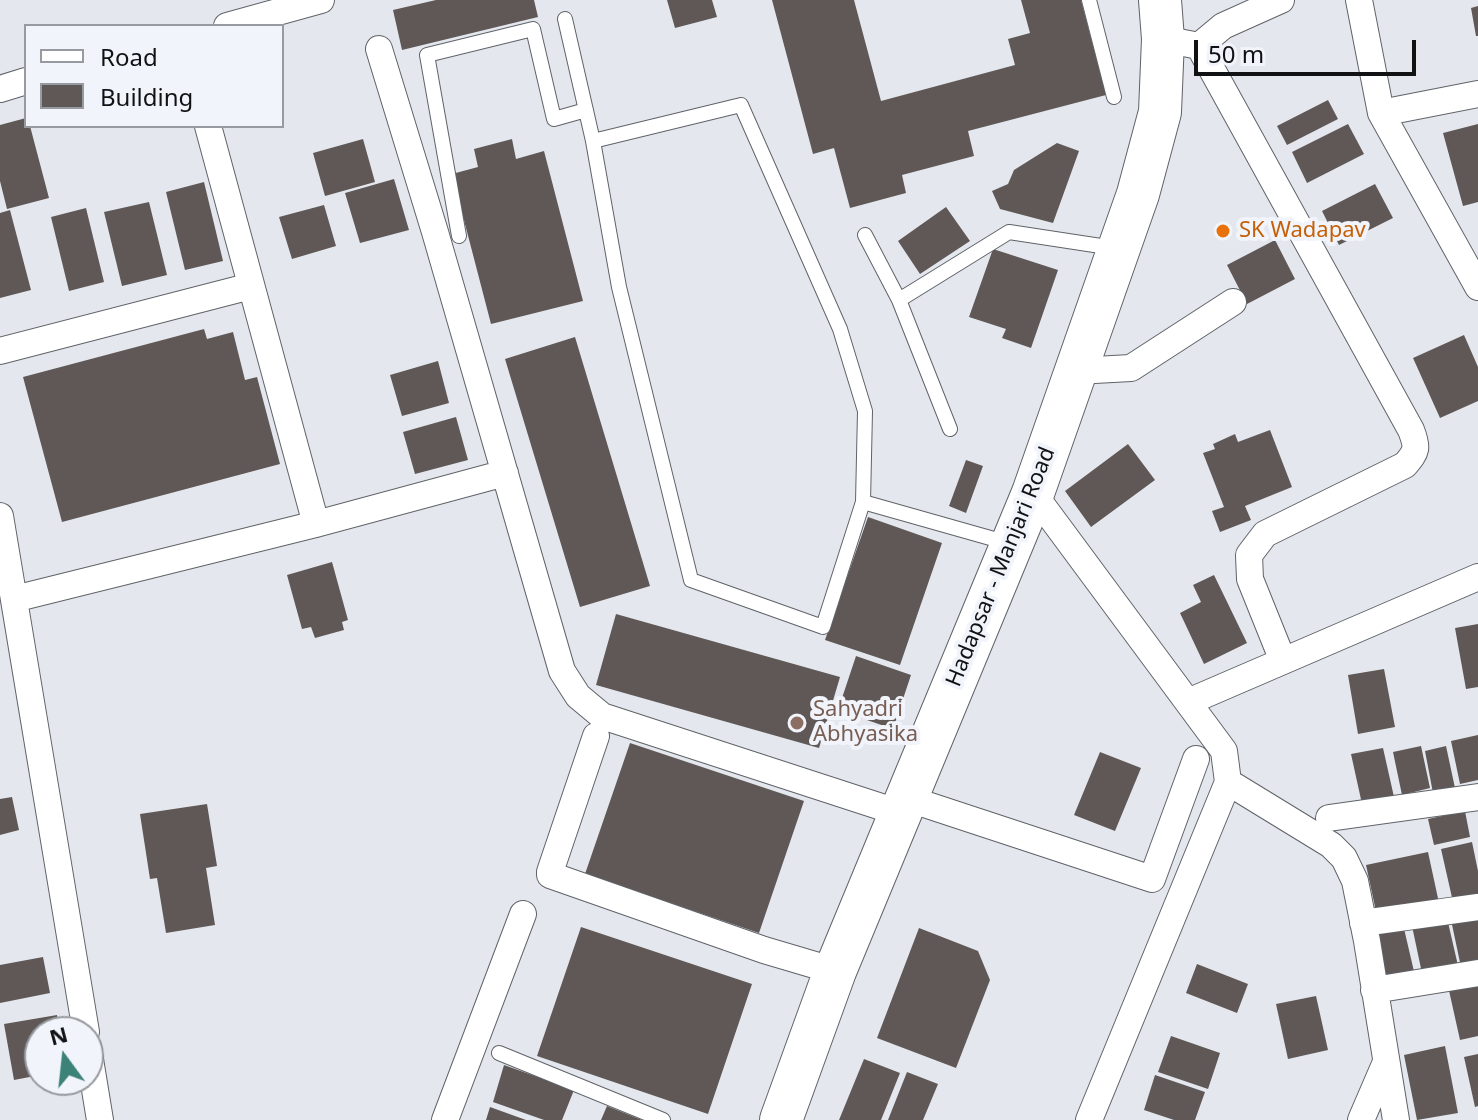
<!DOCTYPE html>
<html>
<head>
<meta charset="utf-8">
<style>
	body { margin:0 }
	#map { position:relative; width:1478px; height:1120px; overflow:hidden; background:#e4e8ee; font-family:"Noto Sans",sans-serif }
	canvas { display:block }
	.legend { position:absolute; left:24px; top:24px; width:260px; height:104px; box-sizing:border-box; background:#f1f5fb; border:2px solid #979a9f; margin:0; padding:10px 14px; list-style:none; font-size:24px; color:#101214 }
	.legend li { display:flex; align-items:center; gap:16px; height:40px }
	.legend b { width:40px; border:2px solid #979a9f }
	.north { position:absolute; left:24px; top:1016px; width:80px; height:80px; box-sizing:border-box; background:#f1f5fb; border:2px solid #979a9f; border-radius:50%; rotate:345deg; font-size:22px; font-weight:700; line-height:32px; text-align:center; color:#101214 }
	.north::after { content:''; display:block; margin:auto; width:28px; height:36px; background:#3d8278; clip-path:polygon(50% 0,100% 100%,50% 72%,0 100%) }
	.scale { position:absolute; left:1194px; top:40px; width:222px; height:36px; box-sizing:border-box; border:4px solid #101214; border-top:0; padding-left:10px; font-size:24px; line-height:28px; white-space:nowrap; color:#101214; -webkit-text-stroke:6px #f1f5fb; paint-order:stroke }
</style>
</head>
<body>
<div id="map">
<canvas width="1478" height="1120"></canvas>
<ul class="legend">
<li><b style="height:10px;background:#fff"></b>Road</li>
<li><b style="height:22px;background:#5f5856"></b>Building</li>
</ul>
<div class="north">N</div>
<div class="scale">50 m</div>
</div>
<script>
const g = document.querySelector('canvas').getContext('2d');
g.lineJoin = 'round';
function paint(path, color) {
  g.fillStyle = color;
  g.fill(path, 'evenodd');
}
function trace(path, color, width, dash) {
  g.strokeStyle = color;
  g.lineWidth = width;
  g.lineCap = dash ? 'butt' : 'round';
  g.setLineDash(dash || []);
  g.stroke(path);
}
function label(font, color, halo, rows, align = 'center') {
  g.font = font + ' "Noto Sans",sans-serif';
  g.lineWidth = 8;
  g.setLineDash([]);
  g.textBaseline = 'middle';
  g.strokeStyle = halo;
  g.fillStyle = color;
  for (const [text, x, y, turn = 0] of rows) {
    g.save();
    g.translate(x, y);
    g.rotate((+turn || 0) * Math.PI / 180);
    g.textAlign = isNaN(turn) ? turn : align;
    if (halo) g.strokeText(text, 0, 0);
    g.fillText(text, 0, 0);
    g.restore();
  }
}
paint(new Path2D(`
	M436 0H534L538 17 402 50 393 10Z
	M667 0H712L717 17 675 28Z
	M772 0H854L881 101 1015 65 1008 39 1030 33 1021 0H1081L1106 95 968 131 974 156 902 175 906 193 850 208 834 148 813 154Z
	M1478 6V36H1476L1471 8Z
	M1328 100 1338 119 1287 145 1277 126Z
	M26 118V126H30L49 198 7 209 0 181V125Z
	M1348 124 1364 154 1307 183 1292 152Z
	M1478 124V202L1463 206 1443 133Z
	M363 139 375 182 325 196 313 153Z
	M512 139 516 159 544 151 583 301 491 324 452 174 478 167 474 149Z
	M1057 143 1079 151 1053 223 1000 209 992 191 1008 184 1014 170Z
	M394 179 409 230 360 243 345 193Z
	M204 182 223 261 185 270 166 192Z
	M1375 184 1393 218 1339 245 1322 211Z
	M149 202 167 275 122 286 104 212Z
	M324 205 336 246 292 259 279 217Z
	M946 207 970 241 920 274 898 241Z
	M86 208 104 282 69 291 51 217Z
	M10 210 31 290 0 298V213Z
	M1275 240 1295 279 1247 304 1227 265Z
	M993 249 1058 270 1031 348 1002 338 1006 329 969 317Z
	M204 329 207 339 233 332 245 380 257 377 280 464 62 522 23 377Z
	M1464 335 1478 367V401L1440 418 1413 358Z
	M575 337 650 586 580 607 505 359Z
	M438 361 449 403 402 416 390 375Z
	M456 417 468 460 415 474 403 432Z
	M1270 430 1292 487 1245 506 1251 520 1220 532 1212 511 1224 507 1203 453 1215 449 1213 444 1235 434 1238 442Z
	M1128 444 1155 480 1091 527 1065 491Z
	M966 460 983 466 966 513 949 506Z
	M868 517 942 543 900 665 825 640Z
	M332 562 348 620 342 622 344 630 315 638 311 627 302 629 287 575Z
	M1214 575 1247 643 1204 664 1180 613 1201 602 1193 585Z
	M616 614 840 677 819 748 596 685Z
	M1478 624V687L1466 689 1455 628Z
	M856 656 911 675 893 729 838 710Z
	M1384 669 1395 727 1358 734 1348 675Z
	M1478 735V780L1460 784 1451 741Z
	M630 743 804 801 759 933 585 874Z
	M1421 746 1430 788 1402 795 1393 752Z
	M1446 746 1455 788 1433 793 1425 751Z
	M1383 748 1394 797 1362 804 1351 754Z
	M1100 752 1141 768 1115 831 1074 815Z
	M12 797 19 830 0 835V799Z
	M207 804 217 866 206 868 215 925 166 933 157 878 150 879 140 814Z
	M1465 811 1470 837 1434 845 1428 819Z
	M1472 842 1478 871V897L1453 902 1441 849Z
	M1428 852 1439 903 1377 916 1366 865Z
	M1478 909V969L1462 972 1450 915Z
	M1447 918 1459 970 1423 978 1412 926Z
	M1402 920 1416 980 1386 986 1373 926Z
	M581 927 752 984 708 1114 537 1056Z
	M919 928 978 951 990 980 956 1068 877 1038Z
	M43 957 50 993 0 1003V965Z
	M1197 964 1248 984 1237 1013 1186 993Z
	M1478 979V1036L1460 1040 1448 986Z
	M1316 996 1328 1050 1288 1059 1276 1004Z
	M57 1015 60 1032H40V1075L14 1080 4 1024Z
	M1171 1036 1220 1053 1208 1089 1158 1072Z
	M1445 1046 1458 1113 1417 1120 1404 1055Z
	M1478 1054V1106L1475 1107 1464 1057Z
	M864 1059 900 1073 881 1120H839Z
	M504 1065 574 1090 562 1120H544L493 1102Z
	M907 1072 938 1084 923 1120H888Z
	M1155 1075 1205 1092 1195 1120H1174L1144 1110Z
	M607 1106 642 1120H601Z
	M490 1107 526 1120H486Z`), '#5f5856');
const service = new Path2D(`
	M1089 0 1114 97
	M565 19 593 141
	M741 105 840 329 865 411 863 502 823 627 691 580 619 287 593 141Z
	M865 235 899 300 950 429
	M459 236 427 55 533 29 554 119 586 110
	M899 300 1009 232 1114 248
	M863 502 1008 543
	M499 1053 663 1120`);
const minor = new Path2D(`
	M1359 0 1381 113 1478 287
	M227 26 321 0
	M1163 39 1199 46 1411 430C1418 448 1417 451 1405 465L1265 534 1249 555 1250 579 1283 661
	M1199 46 1223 26 1281 0
	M379 49 435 232 562 671 578 696 602 716 900 813
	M0 89 26 81
	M1381 113 1478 94
	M208 126 316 524
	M0 351 251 286
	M1076 371 1131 368 1233 302
	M1033 493 1224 751 1228 782 1089 1120
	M0 516 86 1032
	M14 599 316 524 505 473
	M1188 702 1478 577
	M596 736 550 872V875L764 950 835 971
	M1228 782 1331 845 1344 858 1355 881 1367 941 1396 1120
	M906 798 1152 879 1196 759
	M1329 818 1478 797
	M1363 923 1478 907
	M1374 990 1478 973
	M88 1047 100 1120
	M445 1120 523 914
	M1361 1120 1386 1062`);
const primary = new Path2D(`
	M781 1120 835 971 1033 493 1138 194 1160 112 1163 39 1160 0`);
trace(service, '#5f6368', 16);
trace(minor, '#5f6368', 28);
trace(primary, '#5f6368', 44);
trace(service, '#fff', 14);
trace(minor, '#fff', 26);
trace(primary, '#fff', 42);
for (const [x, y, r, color] of [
	[1223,231,8,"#e8710a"],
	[797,723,8,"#8d6e63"]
]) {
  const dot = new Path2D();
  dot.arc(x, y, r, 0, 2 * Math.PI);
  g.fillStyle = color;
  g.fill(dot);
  trace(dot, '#f1f5fb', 3);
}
label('22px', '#c56008', '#f1f5fb', [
	["SK Wadapav",1239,231]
], 'left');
label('22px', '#101214', '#f1f5fb', [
	["Hadapsar - Manjari Road",1001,567,-68]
]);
label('22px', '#785e54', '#f1f5fb', [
	["Sahyadri",813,710],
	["Abhyasika",813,735]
], 'left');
</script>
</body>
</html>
